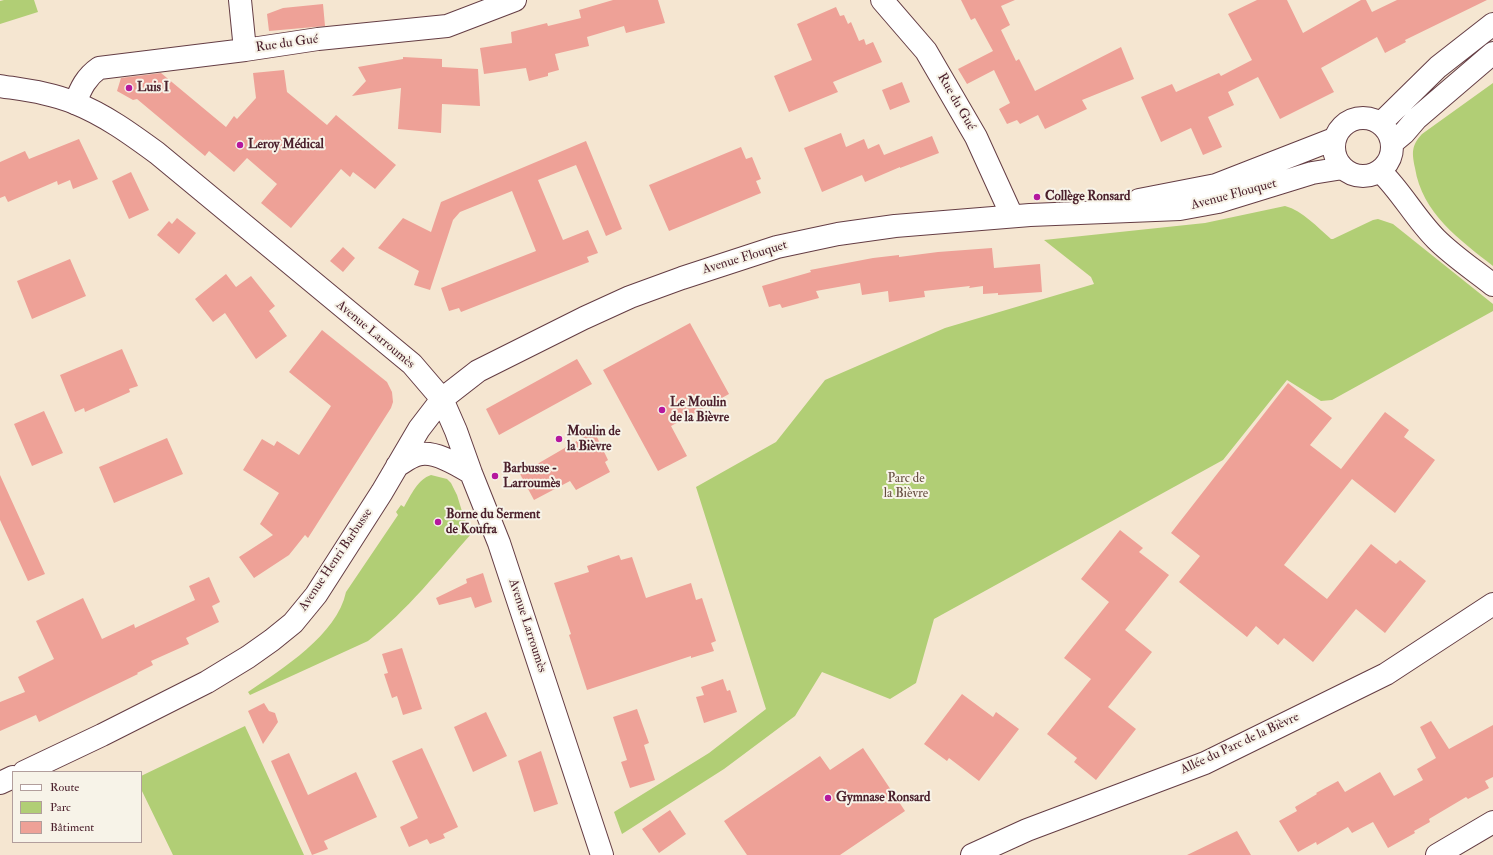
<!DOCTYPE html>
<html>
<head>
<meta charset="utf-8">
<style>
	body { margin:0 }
	#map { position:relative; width:1493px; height:855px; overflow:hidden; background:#f5e6d1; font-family:"IM FELL Double Pica",serif }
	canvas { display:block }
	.legend { position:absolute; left:12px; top:771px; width:130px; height:72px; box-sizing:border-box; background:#f7f3e8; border:1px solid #b29e9c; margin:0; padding:5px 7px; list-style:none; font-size:12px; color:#4a1f2b }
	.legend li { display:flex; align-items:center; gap:8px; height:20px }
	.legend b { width:20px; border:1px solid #b29e9c }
</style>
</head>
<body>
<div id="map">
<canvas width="1493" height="855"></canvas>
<ul class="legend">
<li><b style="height:5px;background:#fff"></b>Route</li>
<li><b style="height:11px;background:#b1ce75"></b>Parc</li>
<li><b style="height:11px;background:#eea197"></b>Bâtiment</li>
</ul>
</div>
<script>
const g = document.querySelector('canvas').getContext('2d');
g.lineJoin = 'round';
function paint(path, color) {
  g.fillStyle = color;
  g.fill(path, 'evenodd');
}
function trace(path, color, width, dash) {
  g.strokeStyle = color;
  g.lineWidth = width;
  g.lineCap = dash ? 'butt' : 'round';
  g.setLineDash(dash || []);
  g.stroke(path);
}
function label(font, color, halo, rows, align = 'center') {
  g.font = font + ' "IM FELL Double Pica",serif';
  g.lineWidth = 4;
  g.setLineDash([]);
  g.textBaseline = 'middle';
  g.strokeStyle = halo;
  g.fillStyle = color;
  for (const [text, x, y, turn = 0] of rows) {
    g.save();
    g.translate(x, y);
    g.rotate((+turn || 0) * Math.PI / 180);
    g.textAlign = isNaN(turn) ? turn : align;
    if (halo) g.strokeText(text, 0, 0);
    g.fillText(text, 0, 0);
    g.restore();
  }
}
paint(new Path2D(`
	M4 0H34L38 12 0 24V1Z
	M1493 83V266C1460 240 1422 213 1415 168 1412 153 1411 146 1422 134Z
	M1285 206C1303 211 1317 227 1331 239H1333L1373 220 1378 219 1393 224 1493 304V311L1332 400 1321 401 1287 380 1223 460 934 619 916 683 890 699 822 672 795 716 724 769 622 834 614 812 709 753 766 709 696 487 776 442 825 380 945 328 1094 284 1091 277 1044 240 1205 223Z
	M431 475 447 479 451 483 457 495 464 518 472 533C439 570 407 611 368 641L250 695 248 692C282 669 337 635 346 592L398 515 396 512 401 505 404 507C411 495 418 479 431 475Z
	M245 726 304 855H173L141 789V776Z`), '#b1ce75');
paint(new Path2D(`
	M613 0H658L665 23 626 33 624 26 587 37 589 46 555 54 559 70 548 73V76L529 81 526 68 484 74 480 48 512 43 511 32 547 23 548 26 581 18 579 10Z
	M961 0H1015L1001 6 1010 25 1001 30 1016 61 1019 59 1035 91 1121 47 1134 79 1082 100 1087 109 1045 129 1038 115 1020 124 1017 120 1007 124 999 109 1010 103 994 70 967 84 958 69 993 51 975 18 971 20Z
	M1257 0H1287L1303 33 1361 0H1366L1372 12 1397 0H1487L1405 40 1406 42 1385 53 1377 37 1321 68 1334 92 1280 119 1258 77 1228 92 1234 105 1208 117 1222 147 1203 155 1191 128 1161 142 1141 97 1172 84 1176 92 1219 73 1221 76 1252 60 1228 14Z
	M323 4 325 26 269 31 267 14 283 8Z
	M836 7 840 16 844 15 848 24 851 22 859 41 864 39 866 45 873 42 882 62 833 82 838 92 789 112 774 76 812 60 797 24Z
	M403 57 442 59V67L478 69 480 106 442 104 441 133 398 129 401 88 352 96 366 81 358 67 403 59Z
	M284 70 287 92 327 125 336 115 396 165 375 189 353 172 350 177 341 169 291 228 261 203 277 184 247 158 234 172 209 151 205 156 137 99 133 100 117 91 121 78 161 73 226 127 234 116 237 119 256 98 253 73Z
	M902 82 910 102 890 110 882 90Z
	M841 133 846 147 864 139 868 149 879 144 884 155 932 136 939 153 900 168V167L865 182 862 175 822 192 804 148Z
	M79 139 98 179 73 189 70 180 58 185 57 181 8 202 5 196 0 198V162L25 151 29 159Z
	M586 141 622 229 606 236 576 165 538 180 563 240 588 230 598 253 587 257 589 262 461 312 459 308 449 311 441 288 536 251 512 191 460 212 453 220 430 290 414 285 419 271 378 248 403 218 431 232 441 202Z
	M741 147 746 159 752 157 761 179 756 181 761 193 669 231 649 185Z
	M131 172 149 210 129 219 112 181Z
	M177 218 196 233 179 254 157 235 169 221 172 224Z
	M343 247 355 258 343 272 330 261Z
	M992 248 994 268 1040 264 1042 292 998 295V293L983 294V286L969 288 970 286 924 291 925 297 889 302 888 291 862 295 860 283 816 291 819 298 782 308 780 304 769 307 762 286 811 272 810 270 873 258 899 255V257L938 252Z
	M70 259 86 296 32 319 17 281Z
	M226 274 236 287 251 276 275 306 269 311 287 336 256 359 225 313 213 322 195 299Z
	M690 323 729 394 671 426 687 456 658 471 603 370Z
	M322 330 387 382 392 392 393 402 391 408 308 538 305 535 289 555 254 578 239 557 273 535 260 524 279 493 243 470 262 439 274 446 277 441 299 455 331 406 289 372Z
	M122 349 138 386 129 389 130 392 85 412 84 408 75 412 60 375Z
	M577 359 592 384 499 435 486 409Z
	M1288 383 1332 418 1310 445 1341 469 1385 412 1409 430 1404 437 1435 460 1395 513 1352 479 1284 565 1327 599 1371 544 1396 564 1400 560 1426 581 1385 633 1356 609 1313 662 1284 638 1278 645 1256 626 1247 637 1179 582 1200 556 1171 533Z
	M44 411 63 453 32 466 14 424Z
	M594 431 608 460 605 462 610 472 576 490 570 481 534 500 520 474Z
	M167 438 183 474 114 503 99 467Z
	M0 475 45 574 28 581 0 520Z
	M1120 530 1143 548 1139 552 1169 575 1125 630 1152 652 1108 707 1136 729 1096 780 1074 762 1077 758 1047 734 1091 679 1064 658 1109 602 1081 579Z
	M619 555 621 560 632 557 646 598 691 583 696 600 702 598 716 641 711 643 714 651 691 658V656L587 690 569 635 571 634 554 583 589 572 587 566Z
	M483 573 492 602 475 608 471 597 439 605 436 598 467 583 466 579Z
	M209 577 220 602 212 606 219 622 186 638 189 644 151 661 153 665 137 673 138 674 39 722 36 715 0 731V702L25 692 18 677 54 659 36 621 83 598 102 639 134 624 135 628 195 600 189 586Z
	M402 648 422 709 403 715 397 696 392 698 384 674 388 673 382 654Z
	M723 679 727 691 730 690 737 712 704 723 696 697 704 695 701 687Z
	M962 694 993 717 996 712 1019 729 979 781 949 758 947 761 924 744Z
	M264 703 269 711 275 713 278 722 263 744 248 711Z
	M637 709 649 743 644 745 655 780 630 788 621 762 627 760 613 717Z
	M486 712 507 756 473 772 454 727Z
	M1431 721 1449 749 1493 725V777L1485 781 1489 788 1468 799 1466 797 1429 819 1430 822 1414 831 1415 833 1388 848 1373 822 1352 833 1348 827 1317 845 1316 842 1298 852 1279 821 1297 811 1295 807 1317 794 1316 793 1338 781 1345 792 1380 772 1394 796 1423 780 1417 769 1436 758 1420 727Z
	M422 748 458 827 443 834 445 838 430 844 427 839 409 847 400 827 418 818 392 761Z
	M863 748 905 811 840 855H747L724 821 820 756 830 770Z
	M541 751 558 804 534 812 518 761Z
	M289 753 308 795 356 772 377 817 324 841 328 849 312 855 271 761Z
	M670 810 686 834 659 853 642 829Z
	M1237 831 1251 855H1187Z`), '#eea197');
const street = new Path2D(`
	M240 0 245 50
	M882 0 926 51 976 137 1012 216
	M75 103C81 88 86 77 99 68L245 50 318 39 447 26 515 0
	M1380 171C1401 191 1415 218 1436 239 1453 256 1474 270 1493 285
	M972 855 1027 830 1205 763 1386 674 1493 604
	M1437 855 1493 822`);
const secondary = new Path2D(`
	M0 86C25 90 52 93 75 103 105 115 131 134 157 153L412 364 442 399 456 431 471 473 499 543 602 855
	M1334 147a29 29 0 1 1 58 0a29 29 0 1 1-58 0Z
	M1381 123 1438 67 1493 24
	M1392 143 1404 133 1416 119 1493 53
	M1139 200 1216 185 1334 139
	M397 466C404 462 410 457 417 455 433 449 458 465 471 473
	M24 772 102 735 207 682 248 657 272 640 293 623 316 595 382 492 419 429 442 399 478 371 584 318 630 297 682 278 777 247 838 234 895 226 1030 215 1180 209 1218 202 1312 173 1343 168
	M0 783 13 777`);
trace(street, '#643d44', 24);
trace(secondary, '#643d44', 24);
trace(street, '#fff', 22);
trace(secondary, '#fff', 22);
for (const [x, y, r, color] of [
	[129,88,4,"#b5179e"],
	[240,145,4,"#b5179e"],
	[1037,197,4,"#b5179e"],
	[662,410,4,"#b5179e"],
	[559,439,4,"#b5179e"],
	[495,476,4,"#b5179e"],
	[438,522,4,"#b5179e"],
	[828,798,4,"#b5179e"]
]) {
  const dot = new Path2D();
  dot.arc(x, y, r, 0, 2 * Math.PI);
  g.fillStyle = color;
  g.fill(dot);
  trace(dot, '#f7f3e8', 1.5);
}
label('13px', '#4a1f2b', '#f7f3e8', [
	["Rue du Gué",287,44,-8],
	["Rue du Gué",956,102,60],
	["Avenue Flouquet",1234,195,-15],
	["Avenue Flouquet",745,258,-17],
	["Avenue Larroumès",375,335,40],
	["Avenue Henri Barbusse",336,560,-56],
	["Avenue Larroumès",527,626,72],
	["Allée du Parc de la Bièvre",1240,744,-25]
]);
label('bold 13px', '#4a1f2b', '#f7f3e8', [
	["Luis I",137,88],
	["Leroy Médical",248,145],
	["Collège Ronsard",1045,197],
	["Le Moulin",670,403],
	["de la Bièvre",670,418],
	["Moulin de",567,432],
	["la Bièvre",567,447],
	["Barbusse -",503,469],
	["Larroumès",503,484],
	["Borne du Serment",446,515],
	["de Koufra",446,530],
	["Gymnase Ronsard",836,798]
], 'left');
label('13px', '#644b3e', '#f7f3e8', [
	["Parc de",906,479],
	["la Bièvre",906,494]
]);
</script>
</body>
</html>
